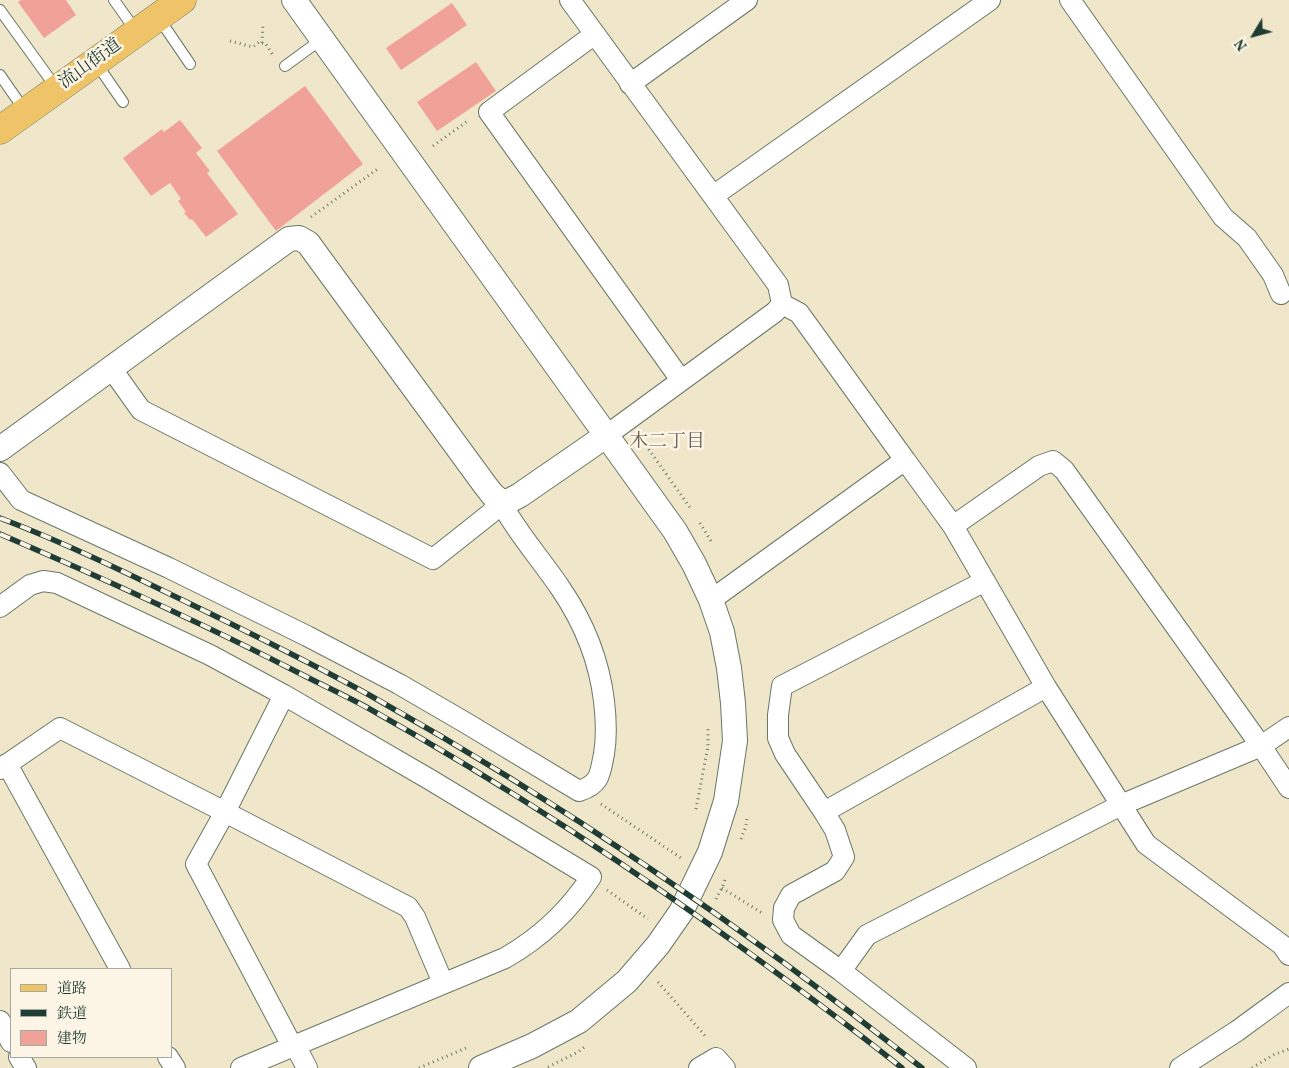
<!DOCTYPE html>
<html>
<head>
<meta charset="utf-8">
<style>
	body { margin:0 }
	#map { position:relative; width:1289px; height:1068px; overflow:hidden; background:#f0e7ca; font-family:Vollkorn,"Noto Serif JP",serif }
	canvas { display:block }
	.legend { position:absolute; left:10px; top:968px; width:162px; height:90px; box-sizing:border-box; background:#fcf5e5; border:1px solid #a4ab9e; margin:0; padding:6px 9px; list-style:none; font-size:15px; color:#1f3d34 }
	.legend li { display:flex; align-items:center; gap:10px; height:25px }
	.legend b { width:25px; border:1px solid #a4ab9e }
	.north { position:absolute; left:1229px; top:10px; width:50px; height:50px; -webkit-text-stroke:4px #fcf5e5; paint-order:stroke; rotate:233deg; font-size:14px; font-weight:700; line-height:20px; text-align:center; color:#1f3d34 }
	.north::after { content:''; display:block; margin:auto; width:18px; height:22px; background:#1f3d34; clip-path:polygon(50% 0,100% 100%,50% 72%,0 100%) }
</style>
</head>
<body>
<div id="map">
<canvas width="1289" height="1068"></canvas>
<ul class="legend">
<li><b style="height:6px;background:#efc469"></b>道路</li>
<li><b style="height:6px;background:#1f3d34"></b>鉄道</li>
<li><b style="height:14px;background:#f0a298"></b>建物</li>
</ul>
<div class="north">N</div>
</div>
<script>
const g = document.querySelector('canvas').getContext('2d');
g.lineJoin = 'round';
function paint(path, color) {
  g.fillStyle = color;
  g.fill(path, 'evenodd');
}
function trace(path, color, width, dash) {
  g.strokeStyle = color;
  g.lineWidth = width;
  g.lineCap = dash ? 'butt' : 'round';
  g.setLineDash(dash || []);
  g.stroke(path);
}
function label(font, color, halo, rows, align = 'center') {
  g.font = font + ' Vollkorn,"Noto Serif JP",serif';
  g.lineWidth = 5;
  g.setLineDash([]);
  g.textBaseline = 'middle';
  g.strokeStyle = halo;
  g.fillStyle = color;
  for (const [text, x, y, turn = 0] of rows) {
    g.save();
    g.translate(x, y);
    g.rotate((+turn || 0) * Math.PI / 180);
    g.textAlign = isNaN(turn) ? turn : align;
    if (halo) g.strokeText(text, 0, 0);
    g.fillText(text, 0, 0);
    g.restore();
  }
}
paint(new Path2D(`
	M21 0H66L76 15 44 38 18 2Z
	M452 3 467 25 401 70 386 48Z
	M476 62 496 91 437 131 417 102Z
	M305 86 363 164 276 231 217 151Z
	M180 120 202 148 196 153 210 171 207 173 238 214 206 237 192 219 190 220 184 213 186 212 178 201 181 199 170 183 151 196 123 158 162 129 164 132Z`), '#f0a298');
const service = new Path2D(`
	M114 0 136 31
	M0 10 57 89
	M158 17 190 64
	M96 63 123 102
	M285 66 322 39
	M0 75 25 111`);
const minor = new Path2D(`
	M570 0 778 285 782 304 775 312 607 435
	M1070 0 1223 217 1247 238 1273 275 1281 294
	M595 34 489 112 681 380
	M630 84 747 0
	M713 196 990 0
	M905 460 953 526 1046 687 1146 844 1282 945 1289 955
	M0 473 21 500 169 568 307 636 399 684 466 723 579 791C601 784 600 773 604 754 607 736 606 718 604 701 599 659 584 623 561 589 541 559 517 533 500 501L491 513 433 559 141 410 111 368
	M953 526 1039 466 1053 461 1064 470 1261 746 1289 788
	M711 600 905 460 799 313 782 304
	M0 607 30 585 43 581 57 583 210 655 284 695 225 812 196 864 292 1046
	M7 764 120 969
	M0 769 60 728 225 812 408 907 415 917 443 983
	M824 812 1046 687
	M841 971 867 935 1121 805 1261 746 1289 727
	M0 1021 11 1042
	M295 1045 307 1068
	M19 1057 26 1068
	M168 1057 175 1068
	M241 1068 505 958C540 938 569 911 591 877L429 779 284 695
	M699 1068 716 1058 725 1068
	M966 1068 841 971 791 935 783 920 784 908 791 895 835 871 844 857 835 830 824 812 785 754 778 738V715L782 686 985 581
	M1180 1068 1237 1031 1289 993`);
const tertiary = new Path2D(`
	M294 0 675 531 694 564 711 600 722 632 729 668 733 703 735 741 726 801 710 852 681 912 658 945 627 981 579 1021 532 1046 481 1068
	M0 449 289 239 299 238 308 243 485 485 492 494 500 501H509L520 495 607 435`);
const primary = new Path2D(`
	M0 130 182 0`);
trace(service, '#687868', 12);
trace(minor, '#687868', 22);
trace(tertiary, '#687868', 26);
trace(primary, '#687868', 29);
trace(new Path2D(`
	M230 41 253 47 259 42 262 43 263 23
	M262 43H265L273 55
	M433 146 469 120
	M311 217 379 168
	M640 437 691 509
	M700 523 711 541
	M601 804 681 858
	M696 809 708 746V726
	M741 839 746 826 747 818
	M722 888 762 913
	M607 890 648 919
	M716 899 722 888 726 877
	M658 982 707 1038
	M548 1067 578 1052 586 1046
	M419 1068 466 1048
	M1252 1068 1273 1055 1289 1049`), '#687868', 3, [1, 4]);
trace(service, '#fff', 10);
trace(minor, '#fff', 20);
trace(tertiary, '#fff', 24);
trace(primary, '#efc469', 28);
const rail = new Path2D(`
	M0 518C71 545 139 579 207 612 262 639 317 666 371 696 565 805 748 930 922 1068
	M0 534C100 577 200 622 297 672 320 684 344 695 368 708 505 785 636 870 763 963 810 997 857 1032 902 1068`);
trace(rail, '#1f3d34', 5.5);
trace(rail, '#fcf5e5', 4, [11]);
label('18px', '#1f3d34', '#fcf5e5', [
	["流山街道",91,65,-36]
]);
label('19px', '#686057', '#fcf5e5', [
	["木二丁目",667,444]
]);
</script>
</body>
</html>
